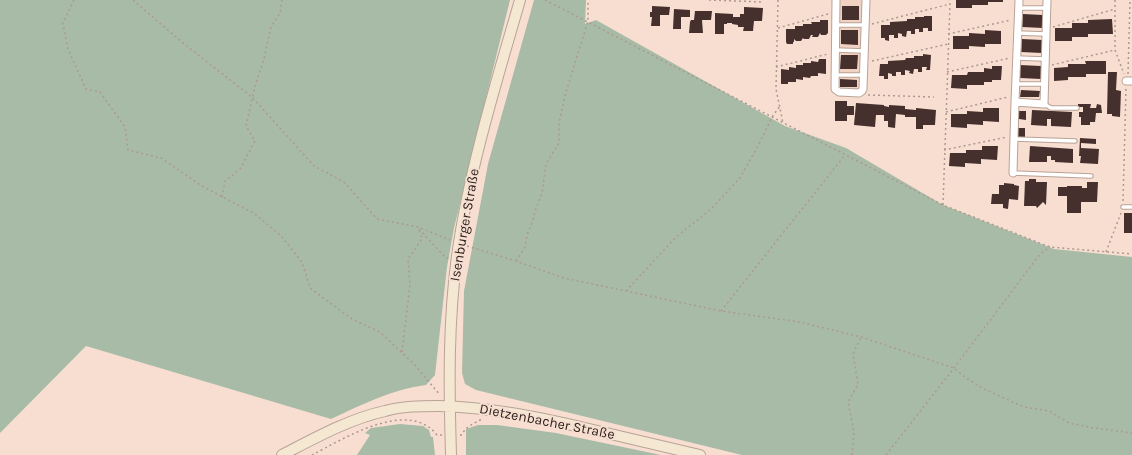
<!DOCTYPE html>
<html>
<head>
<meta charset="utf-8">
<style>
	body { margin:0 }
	canvas { display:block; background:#f7ded1 }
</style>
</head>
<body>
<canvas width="1132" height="455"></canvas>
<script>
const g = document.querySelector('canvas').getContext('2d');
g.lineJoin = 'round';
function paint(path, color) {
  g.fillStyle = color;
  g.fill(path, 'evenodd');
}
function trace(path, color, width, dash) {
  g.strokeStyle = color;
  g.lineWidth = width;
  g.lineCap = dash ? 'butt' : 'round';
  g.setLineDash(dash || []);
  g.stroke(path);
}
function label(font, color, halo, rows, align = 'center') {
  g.font = font + ' Karla,sans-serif';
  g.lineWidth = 4;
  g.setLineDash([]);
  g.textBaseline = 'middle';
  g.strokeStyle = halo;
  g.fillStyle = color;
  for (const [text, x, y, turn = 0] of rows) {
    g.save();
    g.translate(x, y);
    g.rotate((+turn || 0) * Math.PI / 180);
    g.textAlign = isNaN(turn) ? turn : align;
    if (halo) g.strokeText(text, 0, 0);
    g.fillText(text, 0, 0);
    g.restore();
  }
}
paint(new Path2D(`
	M840 0H862L860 90H838Z`), '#f1d1c2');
paint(new Path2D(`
	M0 0H510L454 228 447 267 435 375 426 385C393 389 361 405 331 419L86 346 0 433Z
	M534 0H586L585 24 596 20 785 126 846 148 943 205 1054 249 1132 257V455H742L476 390 465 384 462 373 464 291 488 164Z
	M400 424 423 426 429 430 431 437H433L435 455H357L370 435 365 433 371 428Z
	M478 425H497L556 433 661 455H466V429Z`), '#a8bba7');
paint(new Path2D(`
	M956 0H1003V2H988V5H972V8H956Z
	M652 6 670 7 669 15H660V26H651L652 17H650V12H652Z
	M842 6H859V20H842Z
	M744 7 763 8 762 21H754L753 31H743L744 27H738V25L732 24V23H727V24H724V34H715V13L733 14V17H740V14H744Z
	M674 9 690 10V17H681V29H673Z
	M695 11H712L711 20H702L703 33H689L690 22 691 20H694Z
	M1023 14 1043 15V28L1022 27Z
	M924 16H932V31H928V28H923V32H919V29H915V34H911V31H907L906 37 902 36V34L898 33V38H894V35H889V41L885 40V38H881V25H890V22L907 21V19H915V17H924Z
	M1112 19 1113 34H1088V37H1072V41H1055V28H1072V23H1088V20Z
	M820 20H828V33L826 35H821L820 33 818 37H812L813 35H811L809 39H804L803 38 801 41H796L794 39V42H793V44H787L786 42V29H795V26H803V24H812L811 22H820Z
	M841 30H858V45L841 44Z
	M985 30 1001 31V44H985V47L969 46V49H953V36H969V33L985 34Z
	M1022 39 1042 40V53L1021 52Z
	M923 54 931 55 930 70H926L927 67H922V72H918V69H914L913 74 909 73 910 71 905 70V75H901V72H896V76H892V74L888 73V79H884V76H879L880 64H888V61L905 60 906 58H914V56H923Z
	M841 55H858L857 69H840Z
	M819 59H826V74L818 73V76H811L810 78 803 77V80L796 79V82H788V84H781V69L789 70V67L796 68V65H803V63H811V61L818 62Z
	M1085 61H1106V74H1086V77H1068V80L1054 81V68L1068 67V64H1086Z
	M1020 65 1041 66V79L1020 78Z
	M992 66H1002L1001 80H992V82H984V85H967V89L951 88 952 75H967L968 72H984V68L992 69Z
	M1108 72H1117L1116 90 1121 91 1120 117 1112 116V114H1107Z
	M840 79 857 80V87H840Z
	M1021 90 1040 91 1039 97H1020Z
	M835 101H847V106H854V115H847V121H835Z
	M856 103 884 105V106L889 107V105L905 106V109L916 110V108L936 110 935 125H923V129H916V117H905V115L896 114 895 128 888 127V121H884V115H876L875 127 854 125Z
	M1078 104H1091L1090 108H1096L1097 104 1101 105 1102 113H1096L1095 122H1090V125H1081V117H1079V112H1083V107H1078Z
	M983 108H999V122L983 121V125L967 124V128L951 127V114H967V111L983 112Z
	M1032 110 1072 112 1071 127 1051 126V119H1047V126L1031 125Z
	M1019 111H1026V120L1019 119Z
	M1018 128H1025V137H1018Z
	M1080 138 1096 139V144L1081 143V148L1099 149 1098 164 1080 163 1081 156H1079Z
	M982 146H998L997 160 981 159V164L965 163V167L949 166 950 153H966V150H982Z
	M1030 146 1073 149V163L1055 162V160H1051V156H1047V162H1029Z
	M1029 179H1036V182H1047L1046 205 1043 202 1037 208 1036 206H1024L1025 181H1029Z
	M1087 182H1098L1097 202H1081V213H1067V196H1058V187H1067V186H1082V188H1087Z
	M1004 183 1014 184V185L1019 186 1018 200 1009 199 1008 209 1003 208V204H991L992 194H999V185H1004Z
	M1124 213H1132V233H1124Z`), '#46302d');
const service = new Path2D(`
	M1018 8H1047
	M836 25H865
	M1017 33 1046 34
	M836 50 864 51
	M1016 58 1045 59
	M835 75H863
	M1016 84H1045
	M1044 104 1051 108H1077
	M1014 139 1075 141
	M1013 173 1091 176
	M1123 207H1132`);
const minor = new Path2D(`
	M836 0 835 89 839 92 859 93 862 91 863 89 866 0
	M1019 0 1015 102 1044 104 1047 0
	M1126 81H1132
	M1013 173 1015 102`);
const secondary = new Path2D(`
	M282 455C315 438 349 419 385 411 402 406 421 406 439 406 489 407 537 417 585 428 623 437 661 446 700 455
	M451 455C449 388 448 322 457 256 469 170 496 83 520 0`);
trace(service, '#b9a296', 5.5);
trace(minor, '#b9a296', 9);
trace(secondary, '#b9a296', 12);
trace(new Path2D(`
	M74 0 63 23 68 49 86 89 100 92 125 127 128 150 161 158 202 186 255 214 281 236 302 262 310 288 352 319 380 332 414 364 440 395
	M133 0 183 43 252 97 314 166 344 182 377 219 418 227 450 240
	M545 0 943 205 1050 247 1132 254
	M709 0 763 2
	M778 0 776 89 783 123
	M1115 0V50L1124 74
	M872 24 950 4
	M1053 27 1115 9
	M778 28 828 14
	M948 34 1011 20
	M872 61 948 44
	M1052 65 1115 50
	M776 67 828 54
	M947 72 1010 58
	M1128 74 1130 0
	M868 95 934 97
	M946 112 1008 97
	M944 150 1007 137
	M222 197 225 181 240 169 255 141 246 126 255 86 264 59 271 27 280 13 282 0
	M1123 201 1126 89
	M943 205 950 4 949 0
	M419 229 446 258H449
	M467 246 516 261 564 278 721 311 800 322 861 337 954 368 966 378 984 389 1024 407 1049 411 1069 423 1094 428 1132 433
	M1106 252 1121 213
	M516 261 525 247 527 235 532 223 536 208 542 194 546 164 559 143V123L566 92 588 21V0
	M626 291 676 237 710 210 740 178 759 144 772 117 780 106
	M721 311 845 155
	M402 352 410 285 408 259 422 239 418 227
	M460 435H462C466 425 475 424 483 418
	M312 455C343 439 408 398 437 435H442
	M852 455 854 432 848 402 858 384 853 354 861 337
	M886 455 954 368 1040 254 1050 247`), '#ac998f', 1.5, [2, 3]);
trace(service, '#fff', 3.5);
trace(minor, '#fff', 7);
trace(secondary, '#f4e8d2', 10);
label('14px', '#2e2420', '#f7ded1', [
	["Isenburger Straße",465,225,-80],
	["Dietzenbacher Straße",547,422,11]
]);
</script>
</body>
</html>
